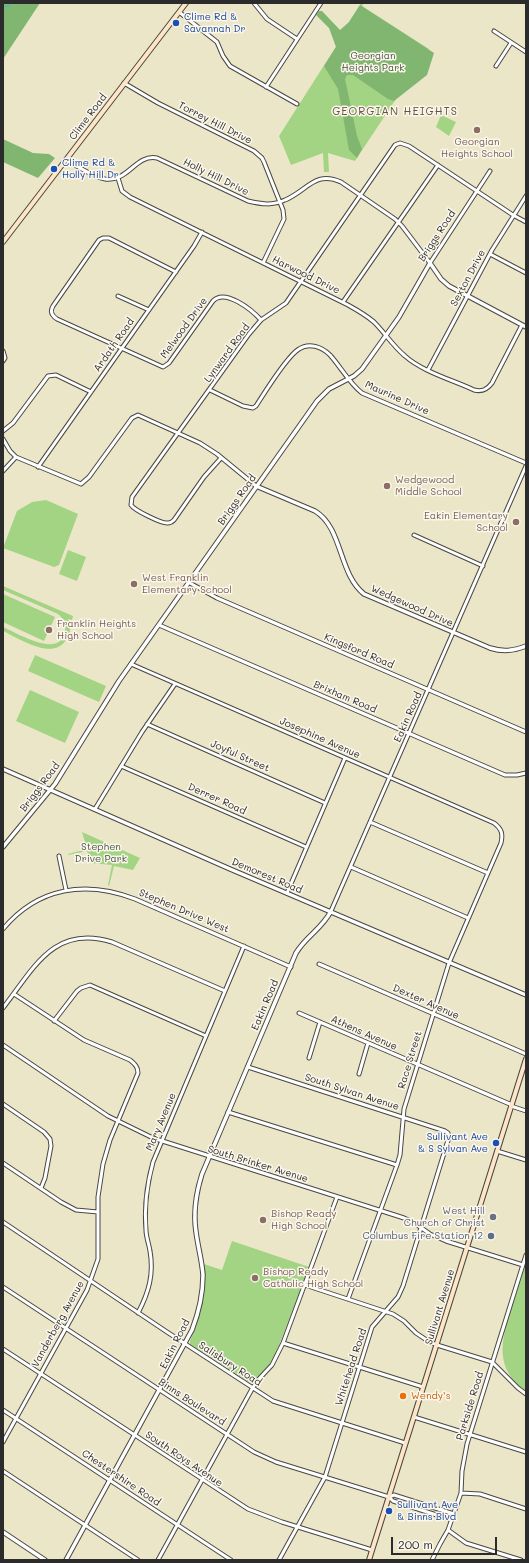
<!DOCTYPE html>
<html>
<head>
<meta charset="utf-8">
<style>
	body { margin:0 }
	#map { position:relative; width:529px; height:1563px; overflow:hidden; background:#ece6c9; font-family:Mali,sans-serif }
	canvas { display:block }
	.frame { position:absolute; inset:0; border:4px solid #2b2b2b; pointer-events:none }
	.scale { position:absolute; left:391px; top:1537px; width:106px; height:18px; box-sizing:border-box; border:2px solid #2b2b2b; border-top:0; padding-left:5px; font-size:12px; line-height:14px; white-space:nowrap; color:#2b2b2b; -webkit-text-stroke:3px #fbf7ec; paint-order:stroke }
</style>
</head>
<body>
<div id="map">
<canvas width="529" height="1563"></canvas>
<div class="frame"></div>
<div class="scale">200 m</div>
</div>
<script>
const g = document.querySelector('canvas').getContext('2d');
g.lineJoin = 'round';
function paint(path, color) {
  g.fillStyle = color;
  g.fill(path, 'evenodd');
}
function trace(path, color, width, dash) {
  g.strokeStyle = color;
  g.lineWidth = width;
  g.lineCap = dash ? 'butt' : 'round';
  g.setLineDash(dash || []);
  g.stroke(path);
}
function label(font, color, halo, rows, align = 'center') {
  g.font = font + ' Mali,sans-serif';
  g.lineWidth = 3;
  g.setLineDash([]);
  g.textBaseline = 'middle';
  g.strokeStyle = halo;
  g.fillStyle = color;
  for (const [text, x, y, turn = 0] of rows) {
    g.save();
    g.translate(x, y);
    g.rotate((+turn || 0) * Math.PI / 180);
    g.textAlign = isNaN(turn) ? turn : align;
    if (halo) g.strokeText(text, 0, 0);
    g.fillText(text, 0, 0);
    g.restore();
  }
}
paint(new Path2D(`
	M361 3H364L362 6 429 49 355 161 328 153 329 172H324L323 153 291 165 279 136 351 23 349 22Z
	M441 115 456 122 449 136 436 127Z
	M46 500 78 514 59 565 54 567 3 548 17 511 32 502Z
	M68 550 86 557 77 581 59 574Z
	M3 586 73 616 72 620 68 619C71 626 71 633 66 640 53 661 20 639 3 631V627C17 633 61 660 65 631 66 624 63 618 58 614L3 590Z
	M3 594 55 617 44 641 3 622Z
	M35 655 106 686 99 702 28 671Z
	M30 690 79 712 65 743 16 721Z
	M82 832 140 858 133 870 114 866 109 886 108 885 112 865 91 863 87 851 68 855V854L87 849Z
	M232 1241 309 1267 278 1348 272 1362 252 1384 190 1344V1341C202 1312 205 1295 204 1264L222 1270Z
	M526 1262V1391C494 1369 501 1341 511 1309 516 1293 521 1278 526 1262Z`), '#a2d483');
paint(new Path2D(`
	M3 3H40L3 59Z
	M360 5 434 53 427 75 394 101 388 99 353 75H347L345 79 357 136 362 149 357 158 349 150 338 89 324 66 336 47 329 28 316 15 319 11H322L340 30 349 22Z
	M3 139 33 153 49 154 55 158 38 178 3 162Z`), '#81b671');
trace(new Path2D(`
	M3 7 9 6 12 3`), '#48b0c7', 1);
const minor = new Path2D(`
	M254 3 267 19 297 39
	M179 12 217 42 223 56 230 66 297 104
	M494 31 526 52
	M496 66 511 43
	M124 83 158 103 254 151 262 158 264 162 283 210 284 219 263 263
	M266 87 321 3
	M66 160C78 166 92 177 105 179 129 182 135 154 157 158L248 201C261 204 272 206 285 200 307 191 315 170 341 182L395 219 402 226 430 263 490 171
	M118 178 122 191 130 197 348 305C357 310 366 315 374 322 385 333 393 346 405 356 423 372 453 380 474 390 482 392 487 390 492 383L522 325
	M490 254 526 273
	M176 272 109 238H103L99 240 53 306C50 311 51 315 57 319L163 367 169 363 213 301C225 288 252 310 261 320
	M118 296 149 310
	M343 302 438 165
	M3 351 5 358 3 361
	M428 370 492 250 526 196
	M210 390 243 406 253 408 256 406C265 392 287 356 299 349 309 342 322 347 330 355 340 366 350 384 362 393L526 463
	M3 431 13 423 48 376 56 375 91 392
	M3 439 10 451 16 457 81 484 89 477 132 418 138 415 200 443 217 454 256 486
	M221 458 204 477 174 520C172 522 171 523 168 523 162 524 134 510 131 505L132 497 249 334 261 320 286 303 395 145 400 143 409 146 513 215 526 222
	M38 467 194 246 202 232
	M3 471 16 457
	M414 535 483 566
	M188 582 217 598 526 732
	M159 625 505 775H517L526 773
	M131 664 494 823C502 829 503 834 501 843L449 963 404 1109 400 1155 397 1165 348 1299
	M147 724 325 803
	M121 766 306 847
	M95 809 142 732 175 684
	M370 822 488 873
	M59 856 66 890
	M351 867 468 918
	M287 893 345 758
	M331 911 526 466
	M3 929C38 887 86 880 135 899L291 967
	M319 964 526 1054
	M3 1008C34 968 54 924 112 942L225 991
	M299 1013 512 1105
	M54 1021 77 991 81 988 90 985 206 1036
	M3 1045 108 1116 153 1138 404 1218 413 1222 430 1234 446 1241 523 1265
	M309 1058 320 1022
	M248 1067 445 1131 448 1133 449 1137 403 1286 398 1297 372 1327 325 1477 279 1560
	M359 1074 368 1043
	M3 1104 44 1132 50 1139 51 1146 45 1178 41 1188
	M511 1106 526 1111
	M228 1112 397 1165
	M497 1151 526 1160
	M3 1163 61 1202 76 1210 98 1212
	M3 1222 167 1332 273 1401 405 1443
	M305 1285 393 1314 404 1321 416 1333 428 1341 437 1345 492 1362 518 1388 526 1394
	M3 1287 254 1452 276 1462 389 1497 393 1501 452 1520
	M138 1313C149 1292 154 1274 150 1251 149 1244 146 1237 146 1230 144 1207 147 1184 153 1162L244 946
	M283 1343 423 1387
	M3 1349 248 1509 282 1522 372 1550
	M3 1410 231 1560
	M414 1417 526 1452
	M3 1442 87 1290 98 1259V1197L103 1164 110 1140 138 1073C138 1067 135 1064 130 1060L84 1040 14 994
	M3 1471 138 1560
	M461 1493 480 1494 526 1509
	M389 1497 394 1495 454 1514
	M448 1530 466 1543 521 1560
	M158 1560 252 1389 257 1381 272 1365 283 1343 337 1197
	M432 1560 440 1544 448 1530 461 1493 462 1471 467 1444 526 1255`);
const tertiary = new Path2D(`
	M256 486 315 511C343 528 338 573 364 594L490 648C503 652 513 651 526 646
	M3 769 230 869 526 995
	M3 847 55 784 119 681 317 401 329 389 354 376 362 369 399 317 430 263 441 279 449 286 526 327
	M3 1532 45 1560
	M66 1560 192 1330C199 1312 203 1294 203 1275 202 1261 198 1247 196 1232 193 1212 196 1193 202 1174L296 953C306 936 322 929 331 911`);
const secondary = new Path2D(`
	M3 242 186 3
	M369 1560 526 1059`);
trace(minor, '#484743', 5);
trace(tertiary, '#484743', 5.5);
trace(secondary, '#484743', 6);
trace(minor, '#fff', 3);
trace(tertiary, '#fff', 3.5);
trace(secondary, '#fee5c5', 4);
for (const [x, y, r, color] of [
	[176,23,4,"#1a4fb4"],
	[477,130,4,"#8d6e63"],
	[54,169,4,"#1a4fb4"],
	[387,486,4,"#8d6e63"],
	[516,522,4,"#8d6e63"],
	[134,584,4,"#8d6e63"],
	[49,630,4,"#8d6e63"],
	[496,1143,4,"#1a4fb4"],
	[493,1217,4,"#6b7280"],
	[263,1220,4,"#8d6e63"],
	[491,1236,4,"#5c6f8a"],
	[255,1278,4,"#8d6e63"],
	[403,1396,4,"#e8710a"],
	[389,1511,4,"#1a4fb4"]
]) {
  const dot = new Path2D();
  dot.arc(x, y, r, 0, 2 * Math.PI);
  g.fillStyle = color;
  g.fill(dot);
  trace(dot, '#fbf7ec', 1.5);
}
label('10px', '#164399', '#fbf7ec', [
	["Clime Rd &",184,17],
	["Savannah Dr",184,29],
	["Clime Rd &",62,163],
	["Holly Hill Dr",62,175],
	["Sullivant Ave",488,1137,"right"],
	["& S Sylvan Ave",488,1149,"right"],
	["Sullivant Ave",397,1505],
	["& Binns Blvd",397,1517]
], 'left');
label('10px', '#495541', '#fbf7ec', [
	["Georgian",373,56],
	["Heights Park",373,68],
	["Stephen",101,847],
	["Drive Park",101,859]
]);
label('10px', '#2b2b2b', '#fbf7ec', [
	["Clime Road",88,117,-53],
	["Torrey Hill Drive",215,123,27],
	["Holly Hill Drive",216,177,26],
	["Briggs Road",437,236,-57],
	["Harwood Drive",306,275,26],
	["Sexton Drive",468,278,-62],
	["Melwood Drive",184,328,-54],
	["Ardath Road",114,345,-55],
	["Lynward Road",227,353,-54],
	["Maurine Drive",397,398,24],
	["Briggs Road",237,500,-55],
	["Wedgewood Drive",412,606,24],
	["Kingsford Road",359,651,23],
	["Brixham Road",345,697,23],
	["Eakin Road",408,717,-66],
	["Josephine Avenue",320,738,24],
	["Joyful Street",240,756,24],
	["Briggs Road",40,787,-53],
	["Derrer Road",217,799,24],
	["Demorest Road",267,876,23],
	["Stephen Drive West",184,911,23],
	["Dexter Avenue",426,1002,24],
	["Eakin Road",265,1005,-67],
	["Athens Avenue",364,1033,24],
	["Race Street",410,1060,-73],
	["South Sylvan Avenue",352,1092,18],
	["Mary Avenue",161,1122,-67],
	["South Brinker Avenue",258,1164,17],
	["Sullivant Avenue",440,1307,-73],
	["Vanderberg Avenue",58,1324,-61],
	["Eakin Road",175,1344,-63],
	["Salisbury Road",230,1364,33],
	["Whitehead Road",351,1367,-72],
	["Binns Boulevard",192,1402,33],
	["Parkside Road",470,1406,-73],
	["South Roys Avenue",184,1459,34],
	["Chestershire Road",121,1478,34]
]);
label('10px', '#785e54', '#fbf7ec', [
	["Georgian",477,142,"center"],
	["Heights School",477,154,"center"],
	["Wedgewood",395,480],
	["Middle School",395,492],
	["Eakin Elementary",508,516,"right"],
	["School",508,528,"right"],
	["West Franklin",142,578],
	["Elementary School",142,590],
	["Franklin Heights",57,624],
	["High School",57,636],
	["Bishop Ready",271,1214],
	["High School",271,1226],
	["Bishop Ready",263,1272],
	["Catholic High School",263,1284]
], 'left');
label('10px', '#5b616d', '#fbf7ec', [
	["West Hill",485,1211],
	["Church of Christ",485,1223]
], 'right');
label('10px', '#4e5e75', '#fbf7ec', [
	["Columbus Fire Station 12",483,1236]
], 'right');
label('10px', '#c56008', '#fbf7ec', [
	["Wendy’s",411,1396]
], 'left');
g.letterSpacing = '1px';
label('11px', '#65533f', '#fbf7ec', [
	["GEORGIAN HEIGHTS",395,112]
]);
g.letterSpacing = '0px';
</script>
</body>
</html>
